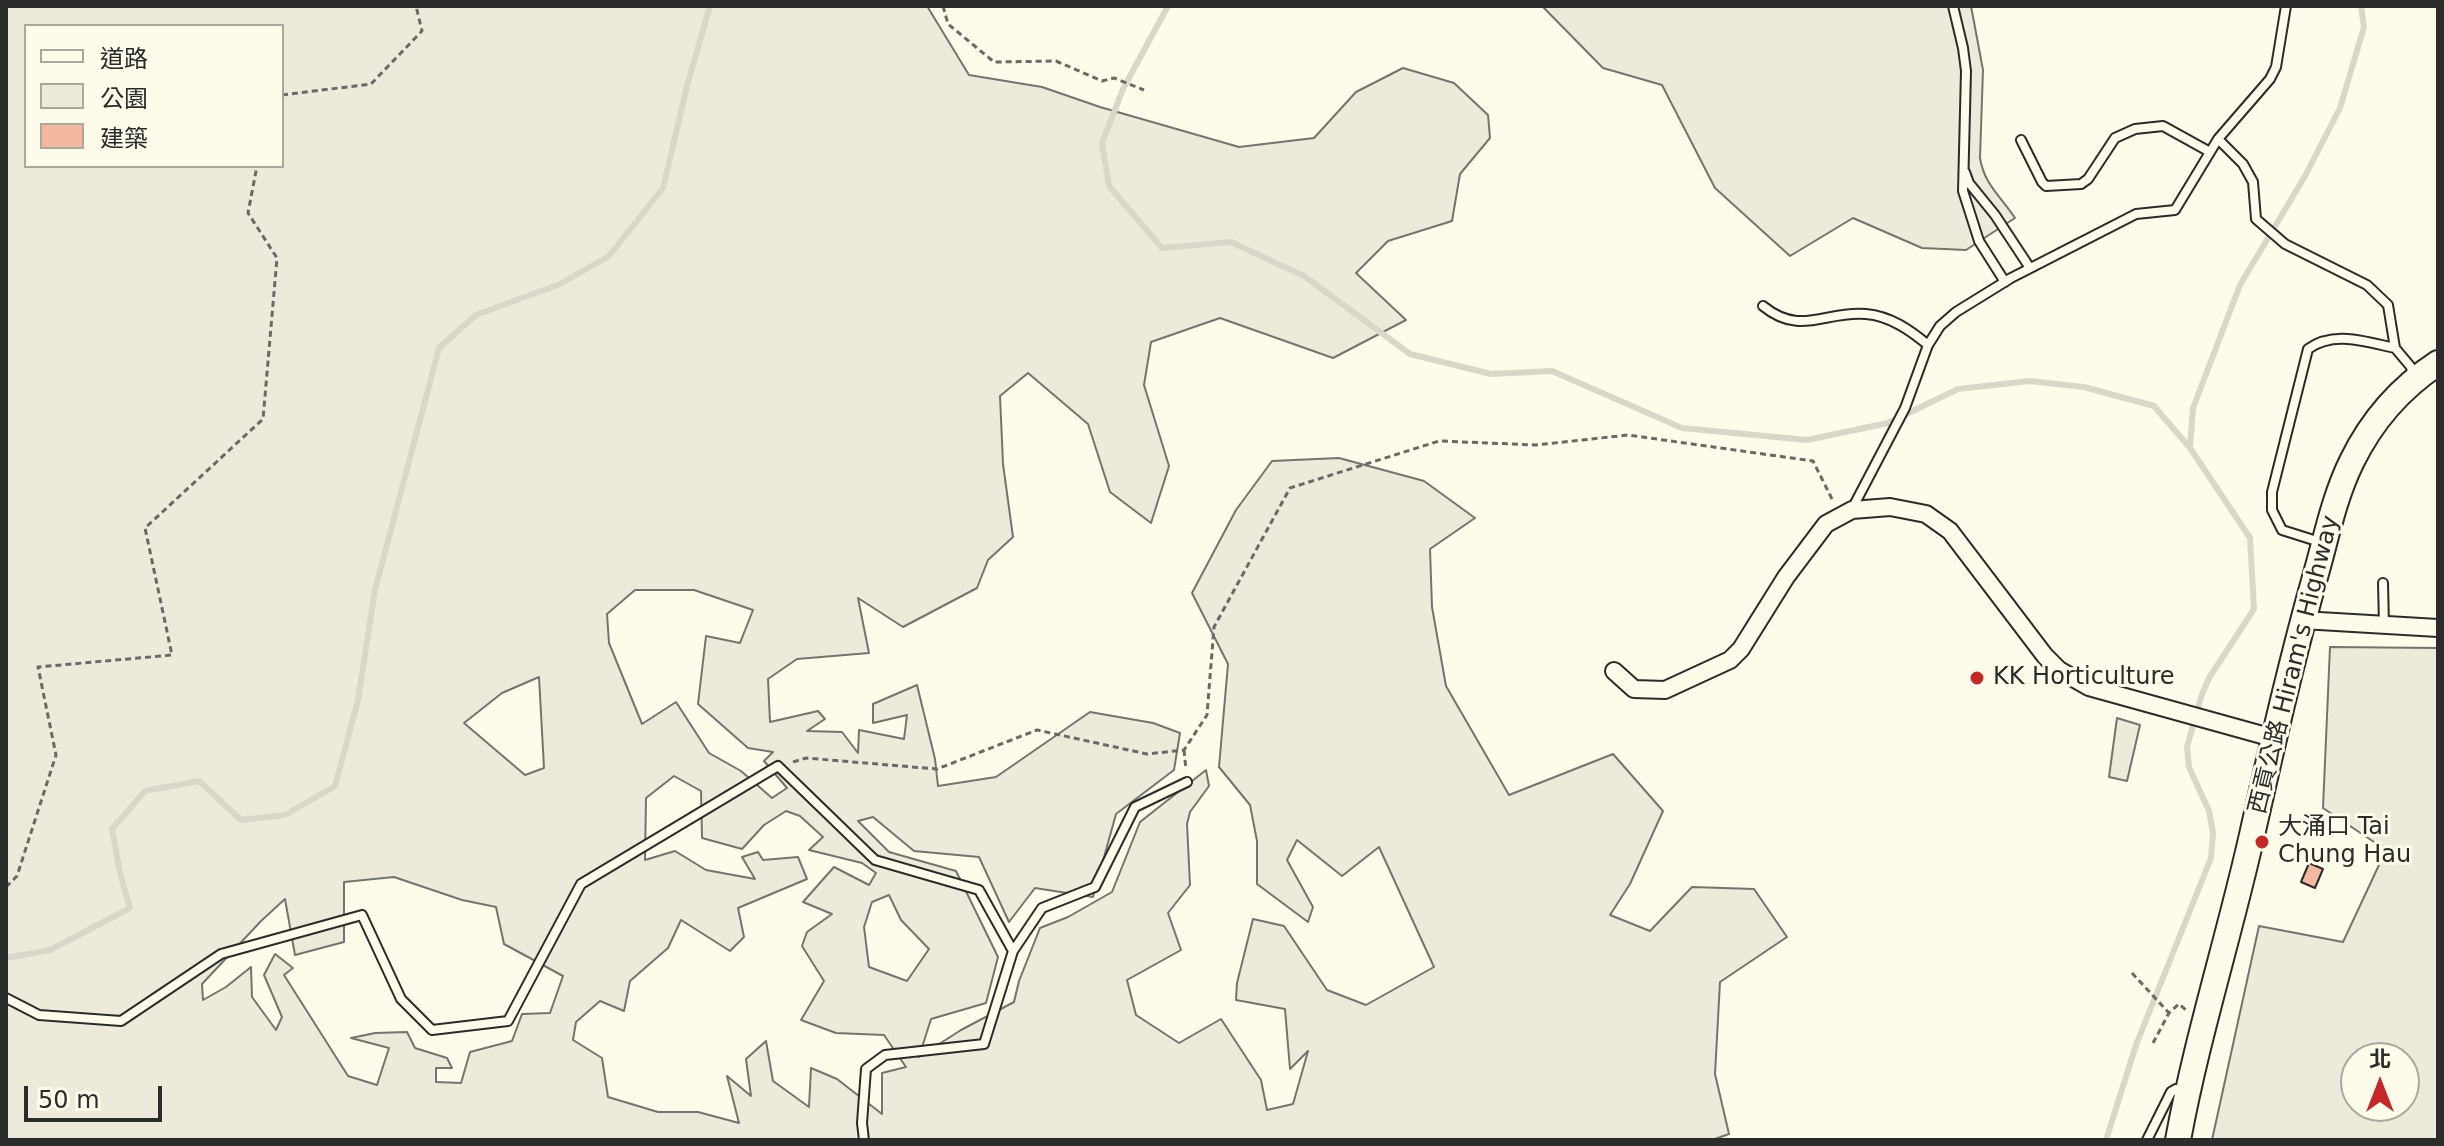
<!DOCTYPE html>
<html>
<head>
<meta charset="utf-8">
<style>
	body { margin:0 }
	#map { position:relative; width:2444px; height:1146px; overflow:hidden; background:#fdfbea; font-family:"DejaVu Sans","Noto Sans TC",sans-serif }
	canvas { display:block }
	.frame { position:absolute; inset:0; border:8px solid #2b2b2b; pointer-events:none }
	.legend { position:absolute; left:24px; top:24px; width:260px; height:144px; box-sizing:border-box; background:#fdfbea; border:2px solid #a9a89e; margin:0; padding:10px 14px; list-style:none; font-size:24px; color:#2b2b2b }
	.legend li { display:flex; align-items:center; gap:16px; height:40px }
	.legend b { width:40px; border:2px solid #a9a89e }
	.north { position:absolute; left:2340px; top:1042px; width:80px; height:80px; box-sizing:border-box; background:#fdfbea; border:2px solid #a9a89e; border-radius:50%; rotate:0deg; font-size:22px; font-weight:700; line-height:32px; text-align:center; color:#2b2b2b }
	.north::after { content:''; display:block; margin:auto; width:28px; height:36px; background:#c62828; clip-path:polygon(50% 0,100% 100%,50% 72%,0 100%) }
	.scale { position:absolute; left:24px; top:1086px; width:138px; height:36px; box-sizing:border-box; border:4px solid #2b2b2b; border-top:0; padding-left:10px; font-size:24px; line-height:28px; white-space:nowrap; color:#2b2b2b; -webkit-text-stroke:6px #fdfbea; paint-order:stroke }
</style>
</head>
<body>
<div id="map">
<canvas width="2444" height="1146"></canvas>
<div class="frame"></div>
<ul class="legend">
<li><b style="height:10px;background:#fdfbea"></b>道路</li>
<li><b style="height:22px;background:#ecebdb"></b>公園</li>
<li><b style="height:22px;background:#f2b8a0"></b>建築</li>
</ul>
<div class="north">北</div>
<div class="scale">50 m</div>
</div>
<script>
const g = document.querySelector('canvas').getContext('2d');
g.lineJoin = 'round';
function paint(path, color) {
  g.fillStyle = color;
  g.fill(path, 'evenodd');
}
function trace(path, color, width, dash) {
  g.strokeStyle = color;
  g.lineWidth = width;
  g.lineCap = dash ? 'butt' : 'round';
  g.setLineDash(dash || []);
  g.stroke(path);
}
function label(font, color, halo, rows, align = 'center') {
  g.font = font + ' "DejaVu Sans","Noto Sans TC",sans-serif';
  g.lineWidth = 6;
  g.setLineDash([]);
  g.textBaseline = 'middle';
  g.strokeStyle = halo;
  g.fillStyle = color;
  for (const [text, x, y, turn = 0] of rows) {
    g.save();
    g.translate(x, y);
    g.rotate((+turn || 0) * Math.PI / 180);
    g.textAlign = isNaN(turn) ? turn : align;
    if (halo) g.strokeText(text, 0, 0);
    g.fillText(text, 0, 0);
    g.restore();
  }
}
const green = new Path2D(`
	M6 6H927L969 75 1042 87 1100 107 1239 147 1314 138 1356 92 1403 68 1454 83 1488 115 1490 138 1460 174 1452 221 1388 241 1356 273 1406 320 1333 358 1220 318 1151 342 1144 385 1169 466 1151 523 1110 492 1088 424 1028 373 1000 396 1003 464 1013 537 988 560 977 588 903 627 858 598 869 653 797 659 768 679 770 722 818 711 825 719 807 731 842 732 858 753 859 730 904 739 907 715 873 723V704L917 685 935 759 938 786 996 777 1090 712 1153 723 1180 733 1174 770 1116 814 1093 897 1035 888 1009 922 979 857 914 851 873 817 858 821 889 852 956 871 998 957 986 1003 931 1019 919 1057 961 1030 1014 1002 1019 981 1040 928 1068 917 1112 892 1140 822 1206 770 1209 786 1190 812 1187 824 1190 885 1168 913 1181 950 1127 980 1136 1015 1179 1043 1221 1019 1261 1080 1267 1110 1293 1104 1308 1051 1290 1069 1285 1009 1236 1000 1237 983 1253 919 1284 926 1327 990 1366 1005 1434 967 1379 847 1342 876 1297 840 1287 860 1313 907 1308 922 1257 884V841L1250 805 1219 767 1228 664 1192 593 1236 510 1272 461 1339 458 1424 481 1475 518 1430 549 1432 607 1446 686 1509 795 1613 754 1663 811 1630 884 1610 915 1650 931 1692 887 1754 889 1787 937 1720 982 1715 1074 1729 1134 1712 1140H6ZM26 26H282V166H26ZM635 590H694L753 610 740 643 706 636 698 704 748 748 773 752 764 761 787 788 772 798 741 771 709 753 676 702 642 724 609 643 607 614ZM539 677 544 768 525 775 464 723 502 693ZM674 776 701 791 702 838 742 849 764 825 786 811 800 816 823 837 809 850 862 863 876 873 869 885 834 867 803 902 832 914 807 932 802 946 824 981 801 1020 836 1033 884 1035 906 1067 882 1073V1114L837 1079 811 1068 809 1107 773 1081 766 1041 746 1059 751 1096 727 1076 739 1123 698 1112H658L608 1097 602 1058 573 1040 576 1022 600 1001 624 1011 630 981 668 948 681 920 730 951 744 937 738 908 807 879 798 857 763 860 758 852 742 857 755 879 706 870 675 851 645 860 646 798ZM394 877 462 900 496 907 504 944 563 976 550 1013 522 1014 512 1041 470 1052 461 1083 436 1082V1068H452L447 1058 415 1048 407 1032 375 1033 351 1038 389 1048 377 1085 348 1076 284 975 293 968 275 954 264 975 282 1017 276 1030 252 997 251 967 226 987 203 1000 202 984 261 921 285 899 295 955 344 942V882ZM889 895 901 920 929 949 907 981 869 967 864 927 872 902Z
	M1542 6H1971L1983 70 1980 158C1984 184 2001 197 2015 218L1966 250 1922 248 1853 218 1790 256 1715 188 1662 85 1603 68Z
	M2330 647 2438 648V1140H2212L2259 926 2343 942 2386 850 2323 808ZM2356 1058H2404V1106H2356Z`);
paint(green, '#ecebdb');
trace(green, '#74746e', 2);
const parking = new Path2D(`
	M2117 718 2140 725 2127 781 2109 777Z`);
paint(parking, '#eceadb');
trace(parking, '#74746e', 2);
trace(new Path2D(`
	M1168 6 1123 89 1102 143 1109 186 1162 248 1231 242 1304 276 1410 354 1491 374 1552 371 1682 428 1807 440 1888 423 1958 389 2030 381 2084 387 2154 406 2190 448 2250 538 2254 609 2209 678 2201 697 2187 747 2189 767 2209 811 2213 833 2211 858 2136 1045 2106 1140
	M2190 447 2193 408 2240 285 2305 176 2340 108 2364 27 2361 6
	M6 958 50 950 130 908 120 873 112 829 145 791 199 781 241 820 285 815 335 786 358 700 375 590 439 348 476 315 560 284 609 256 663 188 687 86 710 6`), '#d8d7c9', 6);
const building = new Path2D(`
	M2309 863 2323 869 2315 888 2301 882Z`);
paint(building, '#f2b8a0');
trace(building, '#2b2b2b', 2);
const service = new Path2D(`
	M1953 6 1963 48 1966 71 1963 191 1979 241 2005 282
	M2218 139 2243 164 2253 182 2256 219 2285 244 2367 285 2388 305 2395 348 2411 367 2413 378
	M2021 140 2042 182 2046 186 2081 184 2088 179 2115 138 2135 129 2163 126 2210 152
	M1965 172 1969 183 1995 215 2030 268
	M1763 306C1801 337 1826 310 1866 314 1890 316 1910 330 1928 345
	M1852 509 1905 408 1928 345 1940 326 1956 312 2011 278 2136 214 2175 210 2218 139 2270 79 2276 67 2286 6
	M2320 542 2282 530 2272 510V492L2308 349C2334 330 2366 342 2395 348
	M2383 583 2384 625
	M1013 951 1042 908 1095 887 1135 807 1187 782
	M6 998 39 1015 121 1021 221 954 362 915 401 999 432 1030 508 1021 581 884 778 766 875 860 979 890 1013 951 984 1044 885 1055 866 1069 862 1123 864 1140
	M2147 1140 2171 1092 2176 1089 2186 1091`);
const minor = new Path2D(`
	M2302 620 2438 628
	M1614 671 1634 689 1665 690 1730 660 1741 649 1786 577 1826 524 1852 510 1890 507 1926 514 1950 531 2045 656 2059 670 2089 687 2273 738`);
const secondary = new Path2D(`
	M2178 1140C2197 1037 2229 937 2252 835 2272 746 2292 658 2317 570 2327 534 2335 495 2352 461 2372 420 2400 388 2438 363`);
trace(service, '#2b2b2b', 12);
trace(minor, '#2b2b2b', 20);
trace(secondary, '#2b2b2b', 28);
trace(new Path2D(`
	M943 6 948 24 994 62 1056 61 1102 81 1114 78 1144 90
	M282 95 371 84 422 31 416 6
	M1184 750 1186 770
	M793 762 806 758 937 769 1037 730 1147 754 1184 750 1207 715 1214 627 1290 488 1439 441 1536 445 1628 435 1813 461 1833 501
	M6 887 17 876 56 755 38 667 172 655 145 528 263 419 277 258 248 213 257 166
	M2132 973 2169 1013
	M2153 1043 2169 1013 2179 1004 2186 1010`), '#6a6964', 3, [6, 4]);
trace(service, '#fdfbea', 8);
trace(minor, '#fdfbea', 16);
trace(secondary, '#fdfbea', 24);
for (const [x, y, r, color] of [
	[1977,678,8,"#c62828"],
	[2262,842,8,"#c62828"]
]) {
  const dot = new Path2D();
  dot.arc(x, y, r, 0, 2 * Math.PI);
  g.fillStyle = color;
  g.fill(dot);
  trace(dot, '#fdfbea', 3);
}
label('24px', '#2b2b2b', '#fdfbea', [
	["西貢公路 Hiram's Highway",2295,665,-76]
]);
label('24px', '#2b2b2b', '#fdfbea', [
	["KK Horticulture",1993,678],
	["大涌口 Tai",2278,828],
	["Chung Hau",2278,856]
], 'left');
</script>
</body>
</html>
